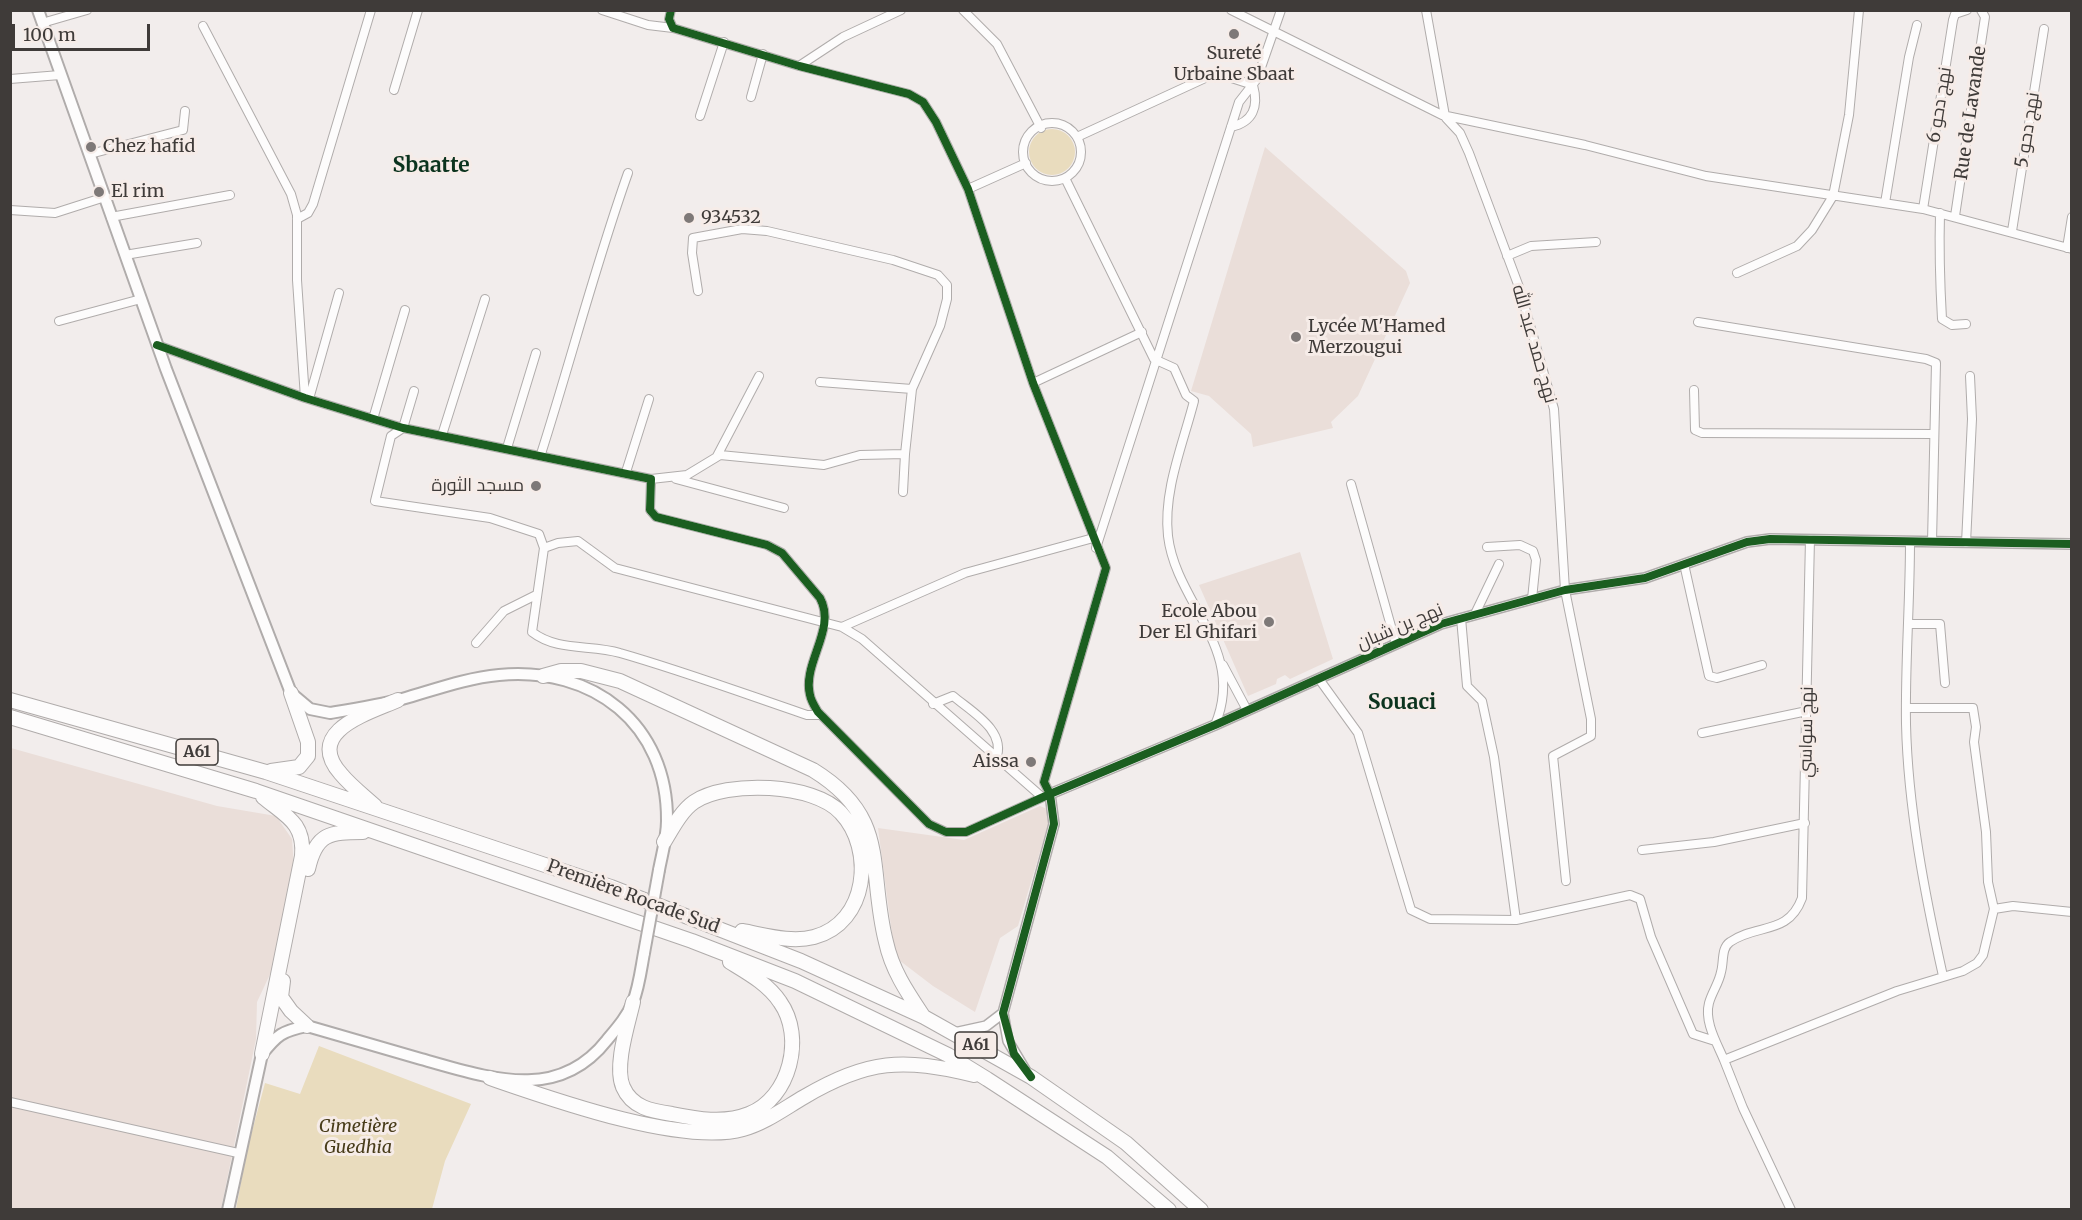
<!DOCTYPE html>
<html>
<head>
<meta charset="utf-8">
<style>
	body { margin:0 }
	#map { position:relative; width:2082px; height:1220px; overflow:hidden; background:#f2edec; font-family:Merriweather,serif }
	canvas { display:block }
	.frame { position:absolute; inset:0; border:12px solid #3f3b39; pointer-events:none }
	.scale { position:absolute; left:12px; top:24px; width:138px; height:27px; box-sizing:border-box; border:3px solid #3f3b39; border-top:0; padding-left:8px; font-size:18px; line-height:21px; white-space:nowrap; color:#3f3b39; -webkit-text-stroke:4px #f6ece8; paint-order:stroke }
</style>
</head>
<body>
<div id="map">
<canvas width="2082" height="1220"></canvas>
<div class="frame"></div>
<div class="scale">100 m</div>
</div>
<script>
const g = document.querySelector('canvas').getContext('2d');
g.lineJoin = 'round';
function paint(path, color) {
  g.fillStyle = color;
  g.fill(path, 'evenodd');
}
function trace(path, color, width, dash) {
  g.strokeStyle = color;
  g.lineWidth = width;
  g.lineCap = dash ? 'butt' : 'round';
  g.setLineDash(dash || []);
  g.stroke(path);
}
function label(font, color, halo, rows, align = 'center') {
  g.font = font + ' Merriweather,Cairo,serif';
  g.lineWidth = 6;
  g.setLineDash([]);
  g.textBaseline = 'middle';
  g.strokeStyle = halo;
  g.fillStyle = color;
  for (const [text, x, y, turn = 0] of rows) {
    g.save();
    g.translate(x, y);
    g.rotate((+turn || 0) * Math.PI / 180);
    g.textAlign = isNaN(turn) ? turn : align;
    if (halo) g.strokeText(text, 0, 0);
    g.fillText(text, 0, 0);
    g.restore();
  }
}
paint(new Path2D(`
	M1265 147 1406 271 1410 283 1358 396 1331 422 1333 428 1253 447 1251 434 1209 396 1191 391Z
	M1300 552 1333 659 1290 679 1285 675 1277 679 1276 684 1248 696 1199 585Z
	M11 748 217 806 276 816 292 839 294 868 272 970 257 1002 256 1039 221 1209 11 1210Z
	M1040 806 1052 811 1018 926 1000 938 975 1012 933 986 895 957 878 828 964 840Z`), '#eaded9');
paint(new Path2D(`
	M1029 152a23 23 0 1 1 46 0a23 23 0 1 1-46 0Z
	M319 1046 471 1104 445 1161 432 1209H236L247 1150 265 1083 300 1094Z`), '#e9dcbe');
const minor = new Path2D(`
	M602 10 648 25 673 28
	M963 10 997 44 1041 128
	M1231 10 1442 115 1585 145 1706 176 1923 209 2072 249
	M1426 10 1445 116
	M42 23 87 10
	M203 26 291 194 297 215V280L305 398
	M799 66 843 37 901 10
	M10 79 60 75
	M394 90 418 10
	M751 97 763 54
	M700 116 724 42
	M1446 118 1460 133 1469 153 1519 287 1554 409 1565 590 1591 719V736L1553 756 1566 881
	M1023 152a29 29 0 1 1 58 0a29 29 0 1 1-58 0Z
	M1077 137 1216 73 1253 85C1259 107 1253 122 1231 127
	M90 154 183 130 185 111
	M1065 178 1154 359 1174 368 1186 395 1194 401C1183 444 1163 491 1168 536 1176 604 1247 649 1215 725
	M968 189 1026 163
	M1885 203 1909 57 1917 25
	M1923 209 1953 20 1955 14 1967 10
	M10 210 55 213 105 197
	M1940 213C1939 249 1940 284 1942 319L1952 325 1966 324
	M1955 216 1985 17 1981 10
	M111 217 230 195
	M297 219 308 213 313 204 371 10
	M2012 231 2044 29
	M2067 248 2072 217
	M125 255 197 243
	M1507 256 1531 246 1596 242
	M1737 273 1797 246 1812 230 1833 196 1849 115 1859 10
	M59 321 141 299
	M1698 322 1926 359 1936 363 1932 542
	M157 345 305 398 403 428 651 479 650 510 656 517 767 545 782 553 820 598C837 629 802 663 810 695 811 701 815 707 818 712L929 824 946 832H966L1050 794 1044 782 1106 568 1033 383 968 189 936 122 923 102 909 94 799 66 673 28 669 19 671 10
	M820 382 912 389
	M1033 383 1142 332
	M1694 390 1695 430 1702 433 1933 434
	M414 391 403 428 391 436 375 501 490 518 539 534 544 548
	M309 399 339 293
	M373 419 405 310
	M442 435 485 299
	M507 448 536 353
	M541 454C571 360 595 266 628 173
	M717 456 759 376
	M626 472 649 399
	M651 479 687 475 720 455 824 465 860 455 905 454 912 389 940 326 947 299V285L938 275 893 260 767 231 742 229 693 238 692 253 698 291
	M676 479 784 508
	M1351 484 1396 644
	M903 492 905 454
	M1810 539 1802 898C1788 936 1757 923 1730 942 1721 948 1724 962 1721 972 1719 983 1712 992 1709 1003 1704 1022 1717 1043 1724 1060L1897 991 1963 971 1977 963 1983 955 1994 909 2013 906 2072 912
	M1910 542C1910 603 1905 663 1906 724 1908 808 1925 895 1943 976
	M1966 543 1972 419 1970 376
	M1487 547 1520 545 1533 551 1536 560 1532 599
	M1096 548 1239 102 1257 79 1281 10
	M1684 564 1709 676 1717 678 1762 665
	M1475 614 1499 564
	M1461 618 1467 686 1482 701 1494 757 1516 920
	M1909 624H1940L1945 683
	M842 627 965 573 1097 537
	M476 643 504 611 536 595
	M1223 665 1247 710
	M1319 679 1358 733 1411 910 1430 919 1516 920 1630 895 1640 899 1651 937 1693 1034 1715 1041
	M933 704 953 696C972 712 1007 731 996 759
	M1906 708H1973L1976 727 1974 742 1986 832 1988 882 1994 909
	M821 715H807C745 694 683 671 620 653 591 644 558 652 532 632L544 548 558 543 578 541 615 568 842 627 862 639 1042 797
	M1702 733 1807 711
	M1642 850 1714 842 1805 823
	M1724 1060 1743 1108 1791 1210
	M10 1102 238 1153`);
const tertiary = new Path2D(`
	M954 1033 986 1026 1003 1013
	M1027 1073 1008 1041 1003 1013 1054 824 1050 794 1215 725 1441 624 1565 590 1645 578 1747 542 1770 539 2072 544`);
const secondary = new Path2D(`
	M38 10 166 369 291 693 310 709 330 713C354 709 379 705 402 699 434 690 466 678 499 675 593 666 668 724 667 821 667 837 662 854 659 870
	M228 1210 262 1054C277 1035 282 1031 307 1026 345 1037 383 1048 421 1059 487 1077 557 1104 607 1040 617 1028 627 1017 633 1002 639 987 641 969 644 953`);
const motorway = new Path2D(`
	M543 676 561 671H581L620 681 813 770C891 818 867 867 886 942 892 970 907 992 923 1016
	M10 700 266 772 611 887 801 961 924 1017 1031 1077 1126 1143 1201 1210
	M10 717 256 791 692 941 795 981 948 1055 987 1079 1107 1157 1169 1210
	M271 771 299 767 308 756V742L291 693
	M375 806C364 796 351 786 341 774 303 731 369 713 398 700
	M664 842C672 829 681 811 694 802 727 780 814 783 841 813 875 849 868 923 814 937 791 943 765 935 742 931
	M308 869C316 833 330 832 363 832
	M283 981 281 997 291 1011 307 1026
	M633 1002C628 1024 614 1066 623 1087 632 1108 652 1111 672 1114 697 1119 724 1124 749 1114 790 1098 805 1037 780 1002 768 984 748 973 730 962
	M262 1054 302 856C305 823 286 816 263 797
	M490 1078C551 1099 682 1146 743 1129 765 1123 785 1108 804 1097 868 1059 903 1058 974 1075`);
trace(minor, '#b0acab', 10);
trace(tertiary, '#b0acab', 12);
trace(secondary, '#b0acab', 14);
trace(motorway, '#b0acab', 16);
trace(minor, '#fdfcfc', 8);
trace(tertiary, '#fdfcfc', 9);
trace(secondary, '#fdfcfc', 10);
trace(motorway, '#fdfcfc', 14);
const secondaryBridge = new Path2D(`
	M644 953 659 870`);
trace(secondaryBridge, '#b0acab', 14, []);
trace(secondaryBridge, '#fdfcfc', 10);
trace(new Path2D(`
	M157 345 305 398 403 428 651 479 650 510 656 517 767 545 782 553 820 598C837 629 802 663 810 695 811 701 815 707 818 712L929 824 946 832H966L1050 794 1044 782 1106 568 1033 383 968 189 936 122 923 102 909 94 799 66 673 28 669 19 671 10
	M1031 1077 1014 1054 1003 1013 1054 824 1050 794 1215 725 1441 624 1565 590 1645 578 1747 542 1770 539 2072 544`), '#1b5e20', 8);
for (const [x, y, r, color] of [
	[1234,34,6,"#7e7978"],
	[91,147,6,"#7e7978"],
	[99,192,6,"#7e7978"],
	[689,218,6,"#7e7978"],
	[1296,337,6,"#7e7978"],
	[536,486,6,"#7e7978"],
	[1269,622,6,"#7e7978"],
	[1031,762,6,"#7e7978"]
]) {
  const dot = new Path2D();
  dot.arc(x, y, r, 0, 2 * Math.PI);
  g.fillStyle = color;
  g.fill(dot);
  trace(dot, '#f6ece8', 2);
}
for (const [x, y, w] of [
	[197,752,42],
	[976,1045,42]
]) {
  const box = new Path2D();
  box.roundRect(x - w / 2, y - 13, w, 26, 4.5);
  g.fillStyle = '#f6ece8';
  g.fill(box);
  trace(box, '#3f3b39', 1.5);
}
label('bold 16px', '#3f3b39', null, [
	["A61",197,752],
	["A61",976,1045]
]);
label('18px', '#3f3b39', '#f6ece8', [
	["Sureté",1234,54,"center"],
	["Urbaine Sbaat",1234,75,"center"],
	["Chez hafid",103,147],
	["El rim",111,192],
	["934532",701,218],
	["Lycée M'Hamed",1308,327],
	["Merzougui",1308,348],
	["مسجد الثورة",524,486,"right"],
	["Ecole Abou",1257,612,"right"],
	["Der El Ghifari",1257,633,"right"],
	["Aissa",1019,762,"right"]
], 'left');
label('18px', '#3f3b39', '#f6ece8', [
	["نهج دحو 6",1940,105,-81],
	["Rue de Lavande",1971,113,-82],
	["نهج دحو 5",2028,130,-81],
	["نهج حمد عبد الله",1534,344,74],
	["نهج بن شبان",1400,627,-23],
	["نهج سواسي",1807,732,-89],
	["Première Rocade Sud",633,897,20]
]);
label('italic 18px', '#483c1a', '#f6ece8', [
	["Cimetière",358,1127],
	["Guedhia",358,1148]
]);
label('bold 21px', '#0b331e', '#f6ece8', [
	["Sbaatte",431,166],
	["Souaci",1402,703]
]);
</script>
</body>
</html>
